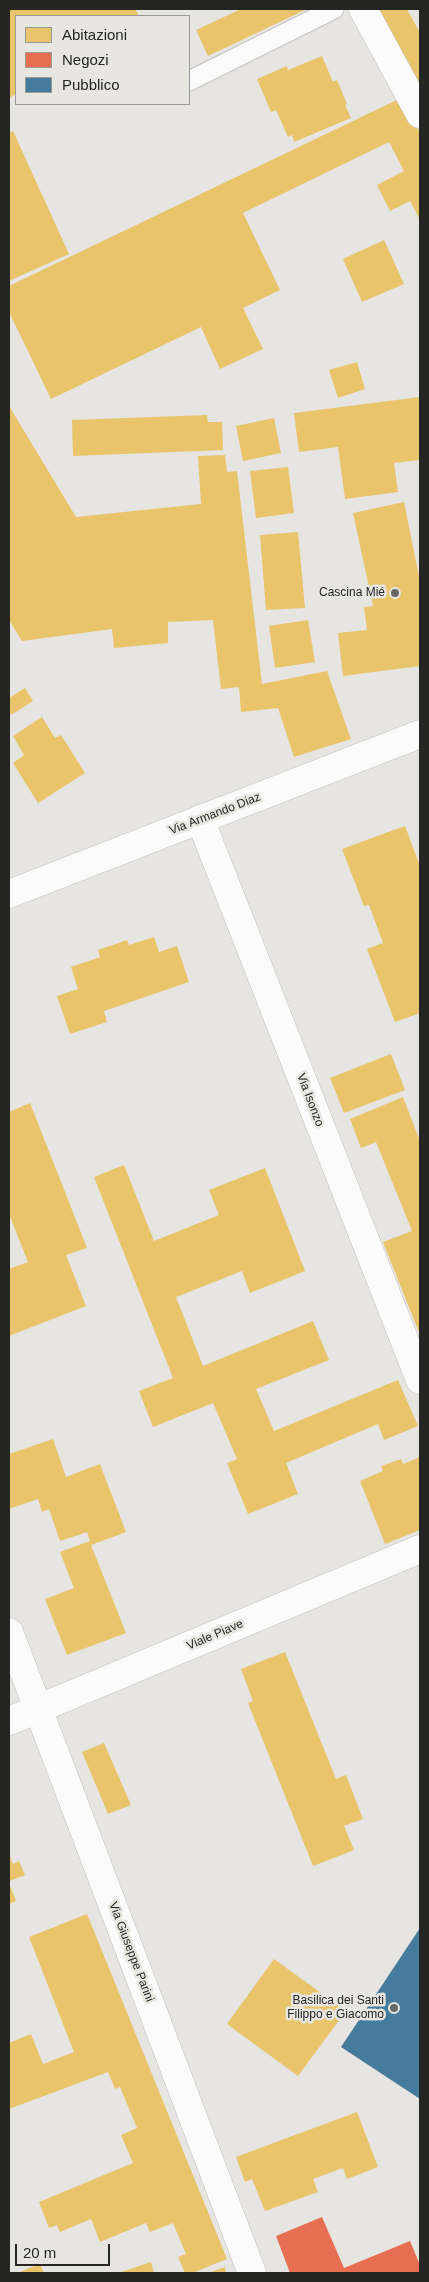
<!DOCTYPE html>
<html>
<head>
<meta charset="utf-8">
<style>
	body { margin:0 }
	#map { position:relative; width:429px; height:2282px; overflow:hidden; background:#e6e5e2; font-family:Helvetica,sans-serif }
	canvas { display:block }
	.frame { position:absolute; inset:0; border:10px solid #252523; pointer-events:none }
	.legend { position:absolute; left:15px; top:15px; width:175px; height:90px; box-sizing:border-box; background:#e7e6e1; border:1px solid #999995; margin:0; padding:6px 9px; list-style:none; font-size:15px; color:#252523 }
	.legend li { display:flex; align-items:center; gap:10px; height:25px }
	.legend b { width:25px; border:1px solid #999995 }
	.scale { position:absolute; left:15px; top:2244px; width:95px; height:22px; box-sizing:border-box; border:2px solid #252523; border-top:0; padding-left:6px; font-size:15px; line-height:18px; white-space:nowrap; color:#252523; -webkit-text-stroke:4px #e7e6e1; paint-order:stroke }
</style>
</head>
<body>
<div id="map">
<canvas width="429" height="2282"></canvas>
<div class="frame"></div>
<ul class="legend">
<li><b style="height:14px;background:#e9c46a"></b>Abitazioni</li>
<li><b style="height:14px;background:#e76f51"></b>Negozi</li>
<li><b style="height:14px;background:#457b9d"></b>Pubblico</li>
</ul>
<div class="scale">20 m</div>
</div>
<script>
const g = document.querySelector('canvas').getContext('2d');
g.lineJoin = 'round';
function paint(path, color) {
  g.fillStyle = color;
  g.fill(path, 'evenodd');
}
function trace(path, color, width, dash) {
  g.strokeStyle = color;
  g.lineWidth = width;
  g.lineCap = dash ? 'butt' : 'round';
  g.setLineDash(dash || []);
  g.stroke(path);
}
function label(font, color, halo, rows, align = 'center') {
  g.font = font + ' Helvetica,sans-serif';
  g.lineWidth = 5;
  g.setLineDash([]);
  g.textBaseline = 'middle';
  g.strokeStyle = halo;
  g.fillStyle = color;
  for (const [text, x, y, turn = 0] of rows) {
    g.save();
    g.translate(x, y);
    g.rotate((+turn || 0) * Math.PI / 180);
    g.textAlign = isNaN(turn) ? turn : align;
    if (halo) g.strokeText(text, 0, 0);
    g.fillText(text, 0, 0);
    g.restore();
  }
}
paint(new Path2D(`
	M9 9H135L139 16H16V94L9 98Z
	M241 9H307L208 56 196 30Z
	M375 9H407L420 33V91Z
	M322 56 333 82 337 80 347 104 345 105 351 118 294 142 292 135 288 137 276 110 271 112 257 79 287 66 288 70Z
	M403 97 420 133V220L410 201 390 211 377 185 404 171 389 142 243 213 280 290 243 308 263 349 220 369 201 327 51 399 9 312V286Z
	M13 131 69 254 9 281V133Z
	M384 240 404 284 362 302 343 259Z
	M357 362 365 389 338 398 329 370Z
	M420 397V460L394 463 398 492 345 499 338 447 299 452 294 413Z
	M9 406 76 517 201 504 198 456 225 455 227 472 237 471 262 684 327 671 351 739 294 757 278 708 241 712 239 687 221 689 213 620 168 622V643L114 648 112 629 22 641 9 620Z
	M207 415 208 422H222L223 450 73 456 72 420Z
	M274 418 281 453 243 461 236 426Z
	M288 467 294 513 256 518 250 471Z
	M404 502 420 581V666L343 676 338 633 367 630 364 607 373 606 353 513Z
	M298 532 305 608 266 610 260 535Z
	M308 620 315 662 275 668 269 626Z
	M25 688 33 701 11 715 9 711V698Z
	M42 717 55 738 61 735 85 773 38 803 13 763 24 755 13 736Z
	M405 826 420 866V1013L395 1022 367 949 383 943 369 905 364 906 342 849Z
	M154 937 159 952 177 946 189 982 104 1011 107 1022 70 1034 57 996 78 989 71 967 100 957 98 950 127 940 129 945Z
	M391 1054 405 1090 344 1113 330 1078Z
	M403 1097 420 1141V1335L383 1242 412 1231 376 1142 361 1148 350 1119Z
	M30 1103 87 1248 66 1255 86 1306 9 1336V1269L28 1262 9 1214V1112Z
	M124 1165 154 1241 219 1215 209 1190 265 1168 305 1271 250 1293 242 1271 176 1297 203 1366 313 1321 329 1360 256 1389 274 1431 398 1380 418 1426 384 1440 378 1424 286 1463 298 1494 248 1514 227 1463 237 1459 213 1403 153 1427 139 1391 173 1378 94 1177Z
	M53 1439 66 1477 100 1464 126 1532 91 1545 126 1633 67 1655 45 1599 74 1588 60 1552 90 1541 87 1532 60 1541 49 1509 42 1512 38 1499 9 1509V1454Z
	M420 1457V1530L385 1544 360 1481 383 1471 381 1466 401 1459 403 1464Z
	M285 1652 336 1779 346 1775 363 1819 344 1826 354 1850 313 1866 248 1703 253 1701 241 1669Z
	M104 1743 131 1805 108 1814 82 1752Z
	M9 1854 13 1864 19 1861 25 1875 9 1881Z
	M9 1883 16 1901 9 1904Z
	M87 1914 227 2259 192 2273H185L178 2257 186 2254 173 2223 150 2232 146 2223 100 2242 91 2219 60 2232 57 2225 49 2228 39 2202 133 2163 121 2135 137 2128 120 2087 115 2089 108 2072 9 2109V2043L31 2034 43 2064 74 2052 29 1937Z
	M274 1959 346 2011 298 2076 227 2024Z
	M357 2112 378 2167 347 2179 343 2168 313 2179 318 2192 265 2211 252 2179 245 2182 236 2157Z
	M151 2262 154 2273H118Z
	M40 2264 44 2273H17Z
	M225 2267 226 2273H208Z`), '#e9c46a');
paint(new Path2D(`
	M322 2217 344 2268 410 2241 420 2265V2273H290L276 2236Z`), '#e76f51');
paint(new Path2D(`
	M420 1928V2099L341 2047Z`), '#457b9d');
const lane = new Path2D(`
	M189 81 334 9`);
const street = new Path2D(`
	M363 9 420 114
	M200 819 420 1380
	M9 894 420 734
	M9 1632 252 2273
	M9 1721 420 1549`);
trace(lane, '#c2c1bf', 21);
trace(street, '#c2c1bf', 29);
trace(lane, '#fbfbfb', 19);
trace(street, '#fbfbfb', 28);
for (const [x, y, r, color] of [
	[395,593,5,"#696866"],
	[394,2008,5,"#696866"]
]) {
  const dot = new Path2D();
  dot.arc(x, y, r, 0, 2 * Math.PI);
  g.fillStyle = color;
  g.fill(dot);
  trace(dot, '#e7e6e1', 2);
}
label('12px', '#252523', '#e7e6e1', [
	["Cascina Mié",385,593],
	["Basilica dei Santi",384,2001],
	["Filippo e Giacomo",384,2015]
], 'right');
label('12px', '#252523', '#e7e6e1', [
	["Via Armando Diaz",215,814,-21],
	["Via Isonzo",310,1100,69],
	["Viale Piave",215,1635,-23],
	["Via Giuseppe Parini",131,1952,69]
]);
</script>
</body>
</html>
